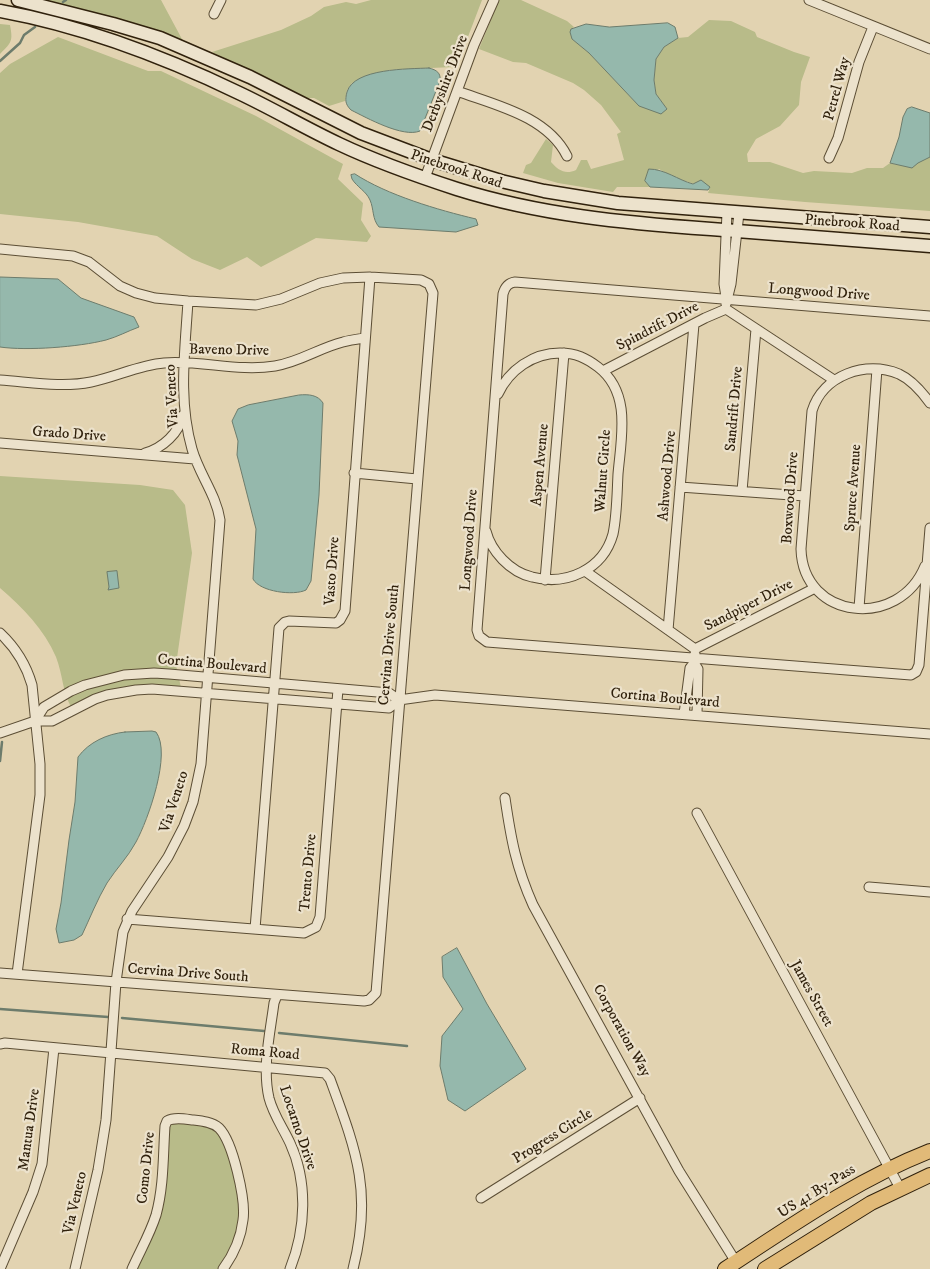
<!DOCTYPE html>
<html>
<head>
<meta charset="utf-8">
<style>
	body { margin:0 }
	canvas { display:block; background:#e2d3b1 }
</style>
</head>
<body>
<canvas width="930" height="1269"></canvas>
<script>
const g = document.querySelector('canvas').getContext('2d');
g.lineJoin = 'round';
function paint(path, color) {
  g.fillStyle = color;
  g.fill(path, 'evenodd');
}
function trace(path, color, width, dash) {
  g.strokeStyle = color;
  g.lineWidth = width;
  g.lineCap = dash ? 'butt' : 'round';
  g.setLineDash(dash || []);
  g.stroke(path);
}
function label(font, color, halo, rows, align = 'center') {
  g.font = font + ' "IM FELL DW Pica",serif';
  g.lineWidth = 4.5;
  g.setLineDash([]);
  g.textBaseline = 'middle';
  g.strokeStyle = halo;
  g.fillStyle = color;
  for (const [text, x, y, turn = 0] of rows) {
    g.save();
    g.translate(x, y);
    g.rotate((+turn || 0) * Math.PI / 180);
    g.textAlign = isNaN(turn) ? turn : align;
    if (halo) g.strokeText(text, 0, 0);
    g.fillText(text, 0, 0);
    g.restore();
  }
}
paint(new Path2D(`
	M44 0H161L183 41 66 5Z
	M371 0H482L466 42 452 67 389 70 352 83 347 90 345 101 329 106 314 98H304L212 52 281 30 311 16 324 7 346 2 356 4Z
	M499 0H521L567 21 574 27 571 29 572 39 589 53 639 106 667 109 656 94 654 80 656 59 664 47 678 38 688 37 709 20 731 21 755 32 757 37 794 52 810 57 801 82 799 105 780 126 756 139 747 154 748 162H770L803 173 814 171 852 173 867 168H883L890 163C907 168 914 164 930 157V211L805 202 708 193 710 187C691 184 676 179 659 169L645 181 650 187H617L613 192 558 183 523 173 526 165 531 163 546 139 553 145 551 162C558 170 565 175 576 170L581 160H587L591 169 624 160 617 134 621 132 601 105 584 90 573 83 526 63 513 62 479 49Z
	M0 24 10 25C13 41 12 42 0 54Z
	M58 37 148 71H161L256 116 343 164 338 179 363 203 361 220 371 236 367 242 316 238 261 267 247 257 220 270 192 259 157 236 78 222 0 214V73L10 64Z
	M0 476 140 485 173 490 185 505 192 553 176 665 182 692 157 685 72 709C62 691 63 675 56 657 44 629 23 608 0 588Z
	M173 1123C184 1123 205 1122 214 1129 223 1136 226 1150 229 1160 241 1199 246 1235 218 1269H136L154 1230 169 1126Z`), '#b8bb89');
const water = new Path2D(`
	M668 23 675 27 678 38 664 47 656 59 654 80 656 94 667 109 661 114 639 106 589 53 572 39 570 32 571 29 586 24 609 27Z
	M429 68C437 70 441 73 440 81L420 131C403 138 367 118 351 110 345 104 345 100 347 92 354 68 409 69 429 68Z
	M912 107 930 113V157L918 163 912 168 890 163 899 137 903 117 907 109Z
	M649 169C665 169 678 180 693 184L701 180 710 187 708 190 650 187 645 181Z
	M355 174C387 195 438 210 476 219L478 225 456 232 379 227C372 219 374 209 370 200 366 191 357 187 352 179L351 175Z
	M0 277 58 279 81 298 134 317 139 327C128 331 117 337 106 340 79 347 27 351 0 347Z
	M299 395C309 394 318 395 323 403L319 495 311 581 306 590C294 596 260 592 253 579L256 529 237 455 238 441 232 421 238 409 248 405Z
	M117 571 119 588 108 590 109 587 107 572Z
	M125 732 152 731 156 732C172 753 148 820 136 842 128 857 116 869 107 883 97 900 90 918 82 935L74 940 59 943 56 929 61 903 69 840 75 802 78 757C89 742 107 734 125 732Z
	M457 948 487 1004 526 1069 465 1111 448 1100 440 1066 442 1036 463 1009 443 977 442 957Z`);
paint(water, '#95b8ac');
trace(water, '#6d7c6c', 1);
trace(new Path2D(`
	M63 2 66 0
	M0 61 20 43 24 35 35 27
	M0 761 2 742
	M0 1009 108 1017
	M122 1018 264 1031
	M279 1033 407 1046`), '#6d7c6c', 2.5);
const street = new Path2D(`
	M809 0 930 49
	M214 14 221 0
	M457 91C495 105 547 116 567 156
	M829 158 838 138 859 62 873 27
	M425 178 474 45 494 0
	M0 249 73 256 89 262 120 286 136 293 155 298 188 301 256 305 281 299 320 283 343 278 370 277 421 280 429 284 433 293 376 993 369 1000 364 1001 0 973
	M726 297 724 284 727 212
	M726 304 731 284 739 213
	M930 316 515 282C508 283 505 287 503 294L477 630 479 636 487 642 911 675 916 672 919 665 930 528
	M603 371 705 318 726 309 834 380
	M0 380C30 382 62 388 91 382 116 377 139 365 164 363 201 360 238 372 275 366 300 362 319 348 343 342 350 340 358 339 365 338
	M0 443 195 459
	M145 453C163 448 179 433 183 415
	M354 473 417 479
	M680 487 805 496
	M742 491 756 329
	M486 531C491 551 510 572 532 577 566 586 603 570 613 534 617 515 617 493 618 474 621 438 632 393 598 367 586 358 576 353 560 353 533 353 509 370 498 394
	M925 566C899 630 803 620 801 549L812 411C823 375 866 360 899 374 912 380 922 392 930 403
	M585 571 695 649
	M545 580 564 353
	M859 608 877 369
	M668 630 694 324
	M0 633C16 648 26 664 32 685L40 764V795L17 974
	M695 649 815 588
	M694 663 698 669 697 715
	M684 714 690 668 694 663 695 654
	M35 721 44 707 71 691 85 685 124 675 154 673 169 674 389 693 399 700
	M0 733 35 721H52L95 699 107 695 136 690 152 689 389 708 399 700 435 695 930 734
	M505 798C511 839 516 867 533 905L679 1171 736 1262
	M697 813 900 1188
	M869 887 930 892
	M127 919 304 933 316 927 320 917 338 689
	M255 929 279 628 285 622 289 621 336 623 340 620 345 611 370 277
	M277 995 274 1003C270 1034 262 1067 269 1098 273 1114 283 1128 290 1143 308 1182 306 1229 290 1269
	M0 1044 5 1043 325 1073 330 1079C356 1150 373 1192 353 1269
	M481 1198 640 1098
	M0 1269 33 1192 42 1164 54 1048
	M75 1269 98 1170 106 1120 116 982 123 932 132 911 168 857 184 826 193 802 201 764 220 520C216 494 199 474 192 449 178 400 185 351 188 301
	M132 1269C140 1251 150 1234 156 1215 164 1186 163 1155 165 1126L167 1121C174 1117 185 1119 193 1120 202 1121 212 1122 219 1128 233 1142 246 1200 243 1220 241 1238 234 1254 223 1269`);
const secondary = new Path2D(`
	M18 0 113 24 160 38 250 77 361 133 432 160 501 181 544 191 618 203 930 227
	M0 11C83 26 164 57 239 93 273 109 305 128 339 144 377 162 417 176 457 189 540 215 625 223 711 229 784 235 857 241 930 246`);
const primary = new Path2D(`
	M725 1269C791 1226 856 1180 930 1151
	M765 1269 871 1203 930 1175`);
trace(street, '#5c4e35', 11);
trace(secondary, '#30210c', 15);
trace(primary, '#30210c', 16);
trace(street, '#ece2cc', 9);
trace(secondary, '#ece2cc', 12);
trace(primary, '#e1ba78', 14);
label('15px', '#30210c', '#ece2cc', [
	["Derbyshire Drive",446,84,-69],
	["Petrel Way",838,89,-75],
	["Pinebrook Road",456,170,18],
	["Pinebrook Road",852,224,4],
	["Longwood Drive",819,293,4],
	["Spindrift Drive",658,327,-27],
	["Baveno Drive",229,351,1],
	["Via Veneto",173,396,-93],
	["Sandrift Drive",735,409,-85],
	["Grado Drive",69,435,4],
	["Aspen Avenue",541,465,-85],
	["Walnut Circle",604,471,-86],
	["Ashwood Drive",668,476,-85],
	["Spruce Avenue",854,488,-86],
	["Boxwood Drive",791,498,-86],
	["Longwood Drive",470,540,-86],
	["Vasto Drive",333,571,-86],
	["Sandpiper Drive",749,606,-27],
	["Cervina Drive South",390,645,-85],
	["Cortina Boulevard",212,665,5],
	["Cortina Boulevard",665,699,5],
	["Via Veneto",175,802,-72],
	["Trento Drive",309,873,-85],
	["Cervina Drive South",188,974,4],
	["James Street",811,994,61],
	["Corporation Way",621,1031,61],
	["Roma Road",265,1053,5],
	["Locarno Drive",297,1128,71],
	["Mantua Drive",30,1130,-82],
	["Progress Circle",553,1137,-32],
	["Como Drive",147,1168,-84],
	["US 41 By-Pass",817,1192,-32],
	["Via Veneto",76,1203,-77]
]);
</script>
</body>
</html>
